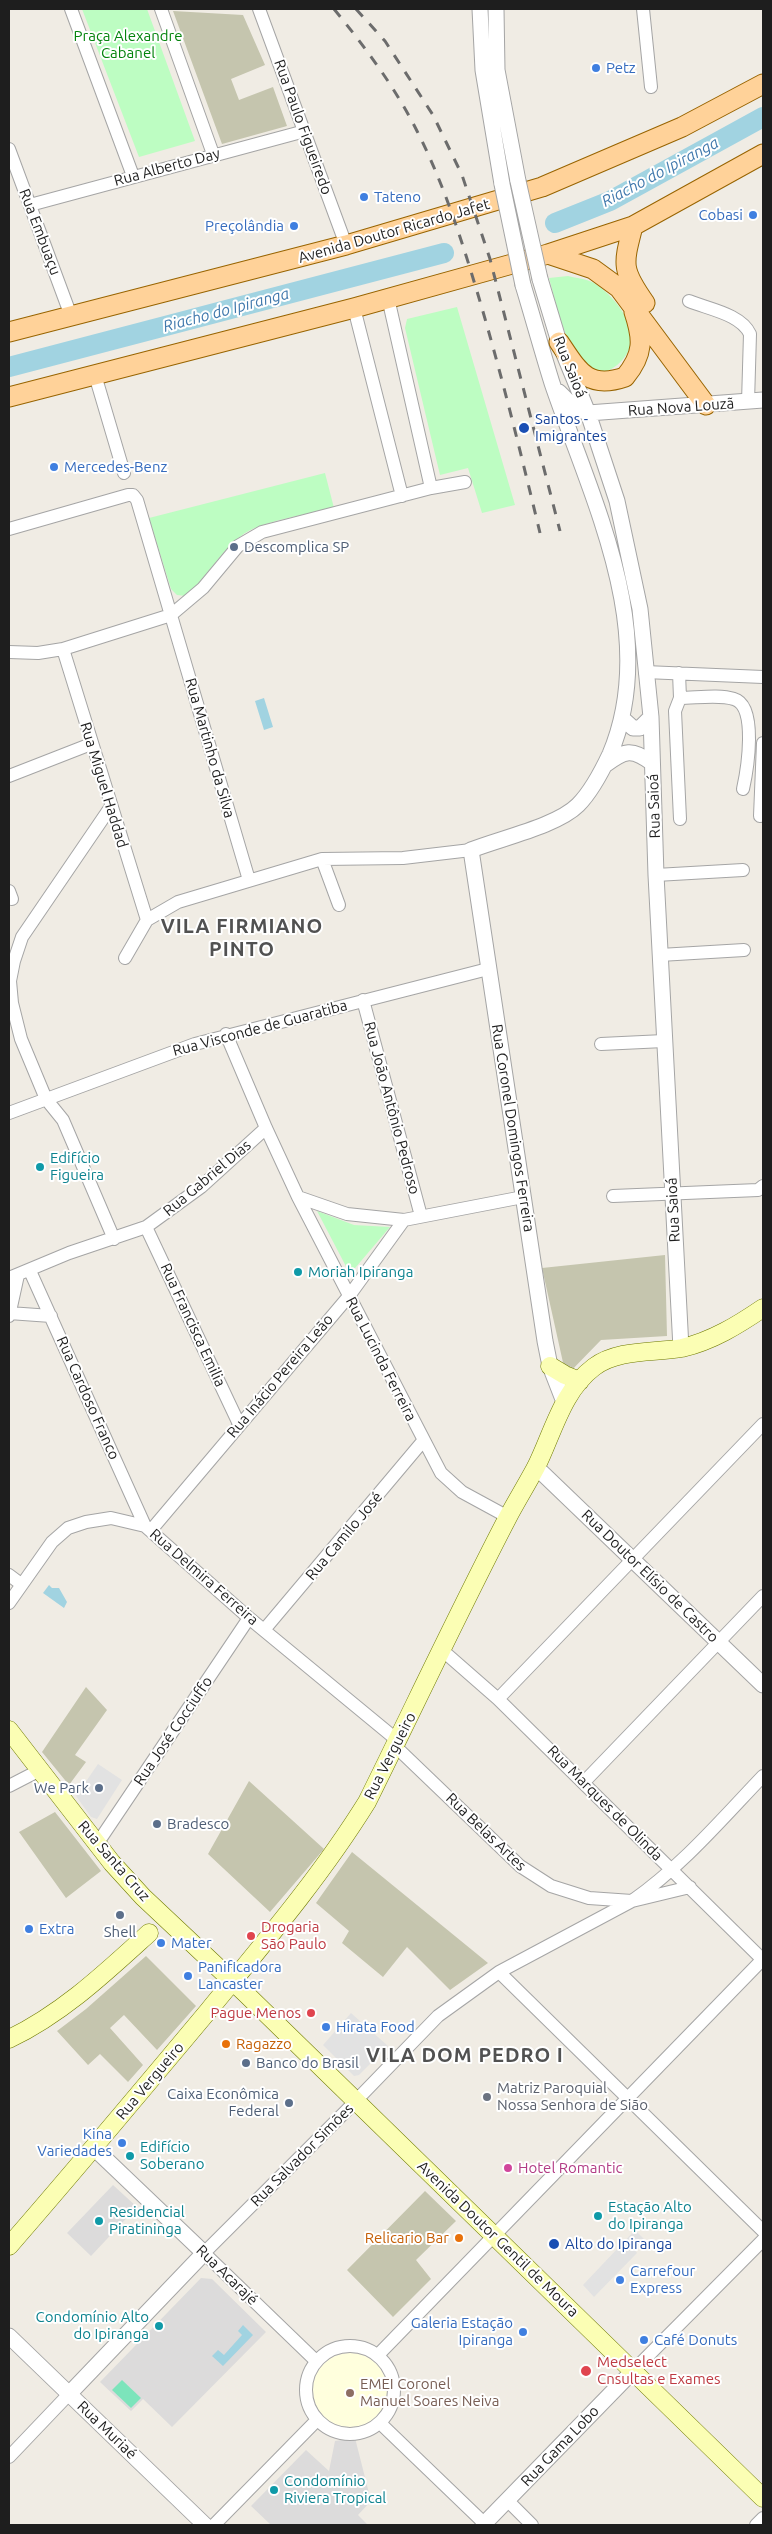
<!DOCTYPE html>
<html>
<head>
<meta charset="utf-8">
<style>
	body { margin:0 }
	#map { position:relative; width:772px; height:2534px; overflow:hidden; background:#f0ece4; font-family:Ubuntu,sans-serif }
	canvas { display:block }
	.frame { position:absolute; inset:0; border:10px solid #1e1e1e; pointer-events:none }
</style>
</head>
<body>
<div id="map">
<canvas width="772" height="2534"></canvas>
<div class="frame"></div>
</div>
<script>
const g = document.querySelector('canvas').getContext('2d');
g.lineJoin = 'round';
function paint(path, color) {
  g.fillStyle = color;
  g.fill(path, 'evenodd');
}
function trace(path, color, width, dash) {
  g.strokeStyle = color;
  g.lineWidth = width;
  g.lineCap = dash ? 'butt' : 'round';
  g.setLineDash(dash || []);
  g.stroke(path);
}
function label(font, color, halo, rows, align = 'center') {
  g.font = font + ' Ubuntu,sans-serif';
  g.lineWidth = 4;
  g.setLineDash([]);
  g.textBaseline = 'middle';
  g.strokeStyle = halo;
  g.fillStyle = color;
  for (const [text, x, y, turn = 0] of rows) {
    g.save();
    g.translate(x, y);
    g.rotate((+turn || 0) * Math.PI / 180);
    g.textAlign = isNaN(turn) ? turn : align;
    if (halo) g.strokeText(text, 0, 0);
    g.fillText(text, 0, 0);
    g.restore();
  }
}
paint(new Path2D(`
	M113 2185 137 2207 91 2256 67 2233Z
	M201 2278 212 2279 266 2332 172 2427 143 2399 131 2411 100 2382Z
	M355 2438 371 2501 358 2515 368 2525H271L251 2506 306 2450 329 2471 335 2441Z`), '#dcdbdb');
paint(new Path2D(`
	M313 2390a37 37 0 1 1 74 0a37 37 0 1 1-74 0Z`), '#ffd');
paint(new Path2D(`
	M173 11 243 15 265 65 231 79 239 100 273 87 287 126 222 144Z
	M665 1255 667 1336 601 1340 566 1376 542 1268Z
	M86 1687 107 1710 75 1755 86 1762 69 1785 42 1752Z
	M249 1781 324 1849 270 1912 208 1854Z
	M55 1812 101 1871 66 1898 19 1832Z
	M352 1852 488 1963 450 1990 407 1947 383 1977 342 1943 349 1931 316 1903Z
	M146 1956 196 2006 157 2050 124 2015 110 2028 143 2065 128 2082 100 2054 88 2065 57 2031 86 2009Z
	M425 2191 456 2221 416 2260 431 2279 393 2317 347 2270Z`), '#c5c5ae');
paint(new Path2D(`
	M82 9H147L195 141 139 157Z
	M568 276C576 278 587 279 594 283 612 294 634 320 631 342 629 361 600 385 584 366 564 342 557 307 549 278Z
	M457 307 515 505 482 513 468 468 440 475 405 328 407 319Z
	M325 473 334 508C310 514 259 521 241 536 219 553 206 578 186 596L177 595 171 589 149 518Z
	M317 1211 354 1225 390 1227 350 1274Z`), '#bdfdc2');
paint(new Path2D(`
	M122 2380 141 2398 131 2408 112 2390Z`), '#7ce4bb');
paint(new Path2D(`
	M98 1764 122 1780 97 1819 91 1817 76 1796Z
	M351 2013 388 2046 359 2075 354 2076 323 2045Z
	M635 2230 647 2242 640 2250 636 2245 633 2248 637 2253 594 2297 583 2285Z`), '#e2e2e2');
paint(new Path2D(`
	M264 698 273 727 264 730 255 701Z
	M49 1585 52 1588H59L67 1602 64 1608 43 1593Z
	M243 2325 253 2335 223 2366 212 2356 218 2350 224 2355 242 2335 238 2331Z`), '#a1d3e1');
trace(new Path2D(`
	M555 223 610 201 763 117
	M9 367 444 253`), '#a1d3e1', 20);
const minor = new Path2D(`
	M71 9 133 176
	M161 9 213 154
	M259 9 346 245
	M643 9 651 87
	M9 149 71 316
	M30 205 305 131
	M388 298 431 488
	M689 301C708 309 741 314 750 334L748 402
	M354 308 402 496
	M95 375 124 473
	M9 529 128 495H133L137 500 249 880
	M63 649 147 920
	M9 652 38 653 63 649 171 615 203 588 238 546 262 532 431 488 465 482
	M645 672 763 677
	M679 673 680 698
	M9 776 91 744
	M110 808 22 937 14 961 10 981 12 1003 21 1039 46 1099 63 1120 114 1239
	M760 816 763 743
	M680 819 675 711 680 698C696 698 719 694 734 699 758 706 747 771 743 789
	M322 859 339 905
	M656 875 743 870
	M9 891 12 899
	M660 955 744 950
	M125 958 147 920 178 902 322 859 403 858 471 850
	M363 1000 421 1216
	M226 1034 266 1128 298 1197 441 1473 462 1492 508 1517
	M601 1044 664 1041
	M9 1113 195 1044 488 969
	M613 1196 758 1190 763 1186
	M298 1197 347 1214 404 1220 523 1197
	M146 1227 239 1424
	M30 1271 145 1526
	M9 1278 69 1253 146 1227 201 1187 266 1128
	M9 1313 51 1316
	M9 1316 18 1275
	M152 1529 349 1296 404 1220
	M9 1575 21 1584
	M9 1603 52 1542 68 1528 86 1522 111 1518 145 1526 249 1618 397 1740
	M264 1630 423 1441
	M442 1650 498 1699 763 1960
	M498 1699 763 1424
	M395 1746 520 1866 551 1886 589 1898 632 1901 690 1887
	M584 1782 763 1596
	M9 1786 40 1770
	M97 1844 249 1618
	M499 1972 763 2231
	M306 2390a44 44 0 1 1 88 0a44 44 0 1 1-88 0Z
	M378 2355 763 1959
	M316 2361 204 2253 346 2111 438 2016 499 1972 632 1901C682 1866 721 1820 763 1776
	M633 2371 763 2240
	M380 2423 485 2524
	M9 2457 70 2393
	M508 2501 532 2525
	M214 2525 317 2420
	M756 2525 763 2518`);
const tertiary = new Path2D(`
	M480 9 483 70 502 184
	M496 9 497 70 518 181
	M540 279 559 342 588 413 617 501 640 609 651 717 656 875 681 1348
	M523 285C533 318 542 351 552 383 591 498 661 633 610 754 602 771 592 791 578 805 557 826 501 838 471 850L545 1341 550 1366 564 1402
	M559 392 576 409 588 413 763 400
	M623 719 633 728H640L651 717
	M605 765C625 750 632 748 652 763
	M536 1467 763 1685
	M9 2336 205 2525
	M70 2393 204 2253 94 2148
	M483 2525 633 2371`);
const secondary = new Path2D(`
	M550 1366 565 1375 580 1381
	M9 1730 112 1863 143 1897 244 1992 763 2498
	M9 2039C63 2013 105 1973 149 1933
	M9 2246C77 2168 143 2089 209 2010 264 1943 321 1876 367 1802 414 1707 459 1611 508 1517 517 1500 527 1484 536 1467 553 1433 562 1391 594 1367 618 1349 654 1353 682 1348 712 1341 738 1325 763 1308`);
const primary = new Path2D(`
	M633 226C623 265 621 269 645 303
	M548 254 593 269 619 288 706 405
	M9 332 346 245 542 187 682 127 763 84
	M559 342C578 370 587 390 625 377 644 354 643 339 634 312
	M9 397 354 308 548 254 633 226 763 154`);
trace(minor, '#a5a5a5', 14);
trace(tertiary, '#a5a5a5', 17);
trace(secondary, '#6f7a00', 19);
trace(primary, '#986400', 21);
trace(minor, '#fff', 12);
trace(tertiary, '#fff', 15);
trace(secondary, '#fbfeb4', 18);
trace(primary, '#ffd299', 19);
trace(new Path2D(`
	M334 9C365 47 395 87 417 131 444 184 462 241 479 298 502 376 521 454 540 533
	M356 9 385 41 433 115 462 175 490 259 560 531`), '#6c6c6c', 3, [10, 10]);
const tertiaryBridge = new Path2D(`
	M518 181 540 279
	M502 184 523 285`);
trace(tertiaryBridge, '#a5a5a5', 17, []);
trace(tertiaryBridge, '#fff', 15);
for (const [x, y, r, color] of [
	[596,68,5,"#3f7fe0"],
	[364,197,5,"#3f7fe0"],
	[753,215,5,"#3f7fe0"],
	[294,226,5,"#3f7fe0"],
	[524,428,6,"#1a4fb4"],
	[54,467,5,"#3f7fe0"],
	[234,547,5,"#5c6f8a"],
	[40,1167,5,"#0f9aa8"],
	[298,1272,5,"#0f9aa8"],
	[99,1788,5,"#5c6f8a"],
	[157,1824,5,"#5c6f8a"],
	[120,1915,5,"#5c6f8a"],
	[29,1929,5,"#3f7fe0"],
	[251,1936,5,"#e0444e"],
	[161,1943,5,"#3f7fe0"],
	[188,1976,5,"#3f7fe0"],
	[311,2013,5,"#e0444e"],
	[326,2027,5,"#3f7fe0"],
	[226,2044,5,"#e8710a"],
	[246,2063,5,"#5c6f8a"],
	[487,2097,5,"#6b7280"],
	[289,2103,5,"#5c6f8a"],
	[122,2143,5,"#3f7fe0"],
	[130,2156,5,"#0f9aa8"],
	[508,2168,5,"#d1479c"],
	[598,2216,5,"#0f9aa8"],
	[99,2221,5,"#0f9aa8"],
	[459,2238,5,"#e8710a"],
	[554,2244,6,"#1a4fb4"],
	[620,2280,5,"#3f7fe0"],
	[159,2326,5,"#0f9aa8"],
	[523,2332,5,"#3f7fe0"],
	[644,2340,5,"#3f7fe0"],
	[586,2371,6,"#e0444e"],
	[350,2393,5,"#8d6e63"],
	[274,2490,5,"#0f9aa8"]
]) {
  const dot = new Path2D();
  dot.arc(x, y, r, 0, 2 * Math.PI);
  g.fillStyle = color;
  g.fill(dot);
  trace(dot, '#fff', 2);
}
label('15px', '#04840d', '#fff', [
	["Praça Alexandre",128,36],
	["Cabanel",128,53]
]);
label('15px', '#366cbe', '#fff', [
	["Petz",606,68],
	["Tateno",374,197],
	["Cobasi",743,215,"right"],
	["Preçolândia",284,226,"right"],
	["Mercedes-Benz",64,467],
	["Extra",39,1929],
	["Mater",171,1943],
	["Panificadora",198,1967],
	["Lancaster",198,1984],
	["Hirata Food",336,2027],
	["Kina",112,2134,"right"],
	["Variedades",112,2151,"right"],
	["Carrefour",630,2271],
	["Express",630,2288],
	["Galeria Estação",513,2323,"right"],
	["Ipiranga",513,2340,"right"],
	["Café Donuts",654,2340]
], 'left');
label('15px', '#1e1e1e', '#fff', [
	["Rua Paulo Figueiredo",303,127,70],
	["Rua Alberto Day",167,167,-15],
	["Avenida Doutor Ricardo Jafet",394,231,-16],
	["Rua Embuaçu",40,232,69],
	["Rua Saioá",570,367,68],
	["Rua Nova Louzã",681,407,-4],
	["Rua Martinho da Silva",210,748,74],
	["Rua Miguel Haddad",104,785,73],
	["Rua Saioá",654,806,-92],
	["Rua Visconde de Guaratiba",260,1028,-15],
	["Rua João Antônio Pedroso",392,1108,75],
	["Rua Coronel Domingos Ferreira",513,1128,81],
	["Rua Gabriel Dias",207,1178,-40],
	["Rua Saioá",673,1210,-93],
	["Rua Francisca Emilia",193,1325,65],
	["Rua Lucinda Ferreira",381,1359,63],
	["Rua Inácio Pereira Leão",280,1376,-50],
	["Rua Cardoso Franco",88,1398,66],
	["Rua Camilo José",344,1536,-50],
	["Rua Doutor Elísio de Castro",650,1576,44],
	["Rua Delmira Ferreira",204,1577,41],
	["Rua José Cocciuffo",173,1731,-56],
	["Rua Vergueiro",390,1756,-63],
	["Rua Marques de Olinda",605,1803,45],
	["Rua Belas Artes",486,1832,44],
	["Rua Santa Cruz",114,1861,49],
	["Rua Vergueiro",150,2081,-50],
	["Rua Salvador Simões",302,2155,-45],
	["Avenida Doutor Gentil de Moura",498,2239,44],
	["Rua Acarajé",227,2275,44],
	["Rua Muriaé",107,2430,44],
	["Rua Gama Lobo",560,2446,-46]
]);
label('15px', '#164399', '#fff', [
	["Santos -",535,419],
	["Imigrantes",535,436],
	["Alto do Ipiranga",565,2244]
], 'left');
label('15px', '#4e5e75', '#fff', [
	["Descomplica SP",244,547],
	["We Park",89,1788,"right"],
	["Bradesco",167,1824],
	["Shell",120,1932,"center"],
	["Banco do Brasil",256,2063],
	["Caixa Econômica",279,2094,"right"],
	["Federal",279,2111,"right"]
], 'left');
label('15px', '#0d838f', '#fff', [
	["Edifício",50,1158],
	["Figueira",50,1175],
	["Moriah Ipiranga",308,1272],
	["Edifício",140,2147],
	["Soberano",140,2164],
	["Estação Alto",608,2207],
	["do Ipiranga",608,2224],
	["Residencial",109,2212],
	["Piratininga",109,2229],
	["Condomínio Alto",149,2317,"right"],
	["do Ipiranga",149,2334,"right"],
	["Condomínio",284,2481],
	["Riviera Tropical",284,2498]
], 'left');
label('15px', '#be3a42', '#fff', [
	["Drogaria",261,1927],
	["São Paulo",261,1944],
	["Pague Menos",301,2013,"right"],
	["Medselect",597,2362],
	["Cnsultas e Exames",597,2379]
], 'left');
label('15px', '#c56008', '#fff', [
	["Ragazzo",236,2044],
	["Relicario Bar",449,2238,"right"]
], 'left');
label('15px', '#5b616d', '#fff', [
	["Matriz Paroquial",497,2088],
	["Nossa Senhora de Sião",497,2105]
], 'left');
label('15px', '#b23c85', '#fff', [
	["Hotel Romantic",518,2168]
], 'left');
label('15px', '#785e54', '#fff', [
	["EMEI Coronel",360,2384],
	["Manuel Soares Neiva",360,2401]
], 'left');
label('italic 16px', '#4179ad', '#fff', [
	["Riacho do Ipiranga",660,172,-28],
	["Riacho do Ipiranga",226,310,-15]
]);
g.letterSpacing = '1px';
label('bold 20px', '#515151', '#fff', [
	["VILA FIRMIANO",242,926],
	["PINTO",242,949],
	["VILA DOM PEDRO I",465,2055]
]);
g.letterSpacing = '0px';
</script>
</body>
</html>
